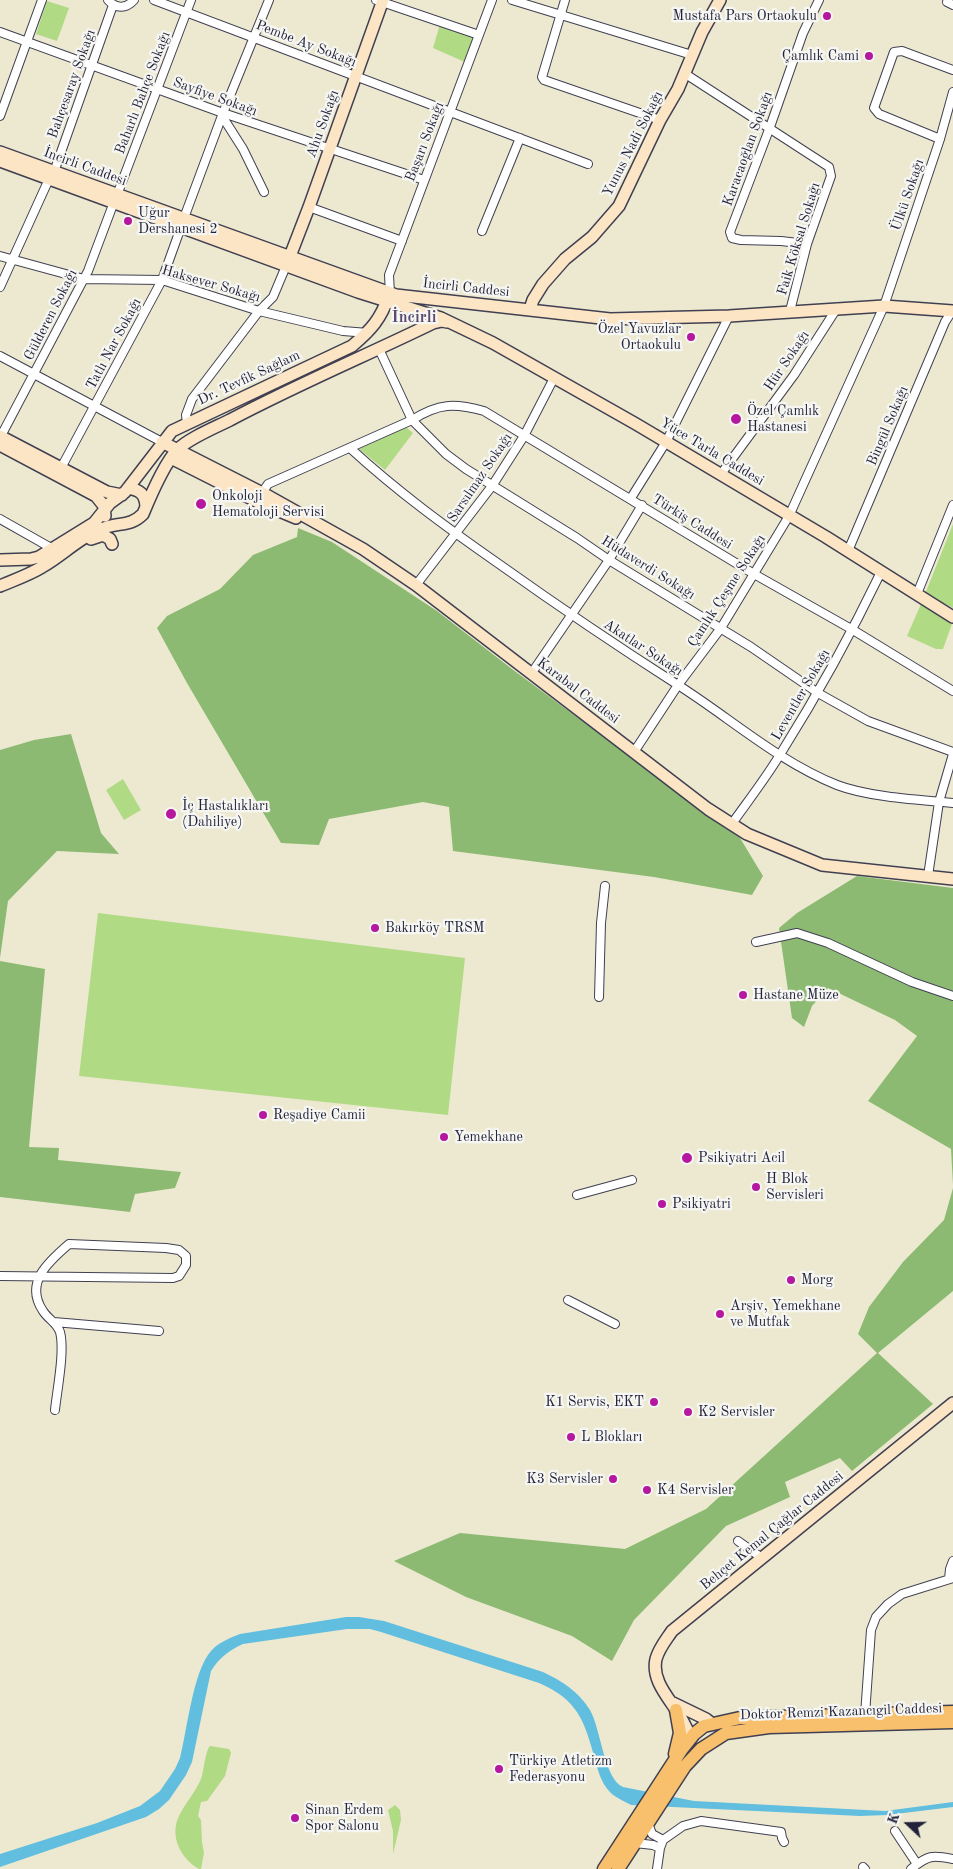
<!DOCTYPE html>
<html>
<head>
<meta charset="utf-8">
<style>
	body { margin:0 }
	#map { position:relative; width:953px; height:1869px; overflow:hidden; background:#ede9d1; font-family:"Old Standard TT",serif }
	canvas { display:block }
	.north { position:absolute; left:883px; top:1799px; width:50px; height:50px; -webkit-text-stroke:4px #f6f6f2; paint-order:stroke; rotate:291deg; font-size:14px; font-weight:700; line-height:20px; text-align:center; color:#22223b }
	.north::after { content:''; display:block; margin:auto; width:18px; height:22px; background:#22223b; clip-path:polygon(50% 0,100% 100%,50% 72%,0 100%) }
</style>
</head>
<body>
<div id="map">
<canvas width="953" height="1869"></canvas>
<div class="north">K</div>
</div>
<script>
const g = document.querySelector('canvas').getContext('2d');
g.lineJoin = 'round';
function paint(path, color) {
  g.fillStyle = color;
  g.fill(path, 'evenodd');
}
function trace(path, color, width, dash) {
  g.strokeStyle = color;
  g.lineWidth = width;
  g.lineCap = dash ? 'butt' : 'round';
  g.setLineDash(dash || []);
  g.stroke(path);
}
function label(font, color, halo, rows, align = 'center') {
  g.font = font + ' "Old Standard TT",serif';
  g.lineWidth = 4.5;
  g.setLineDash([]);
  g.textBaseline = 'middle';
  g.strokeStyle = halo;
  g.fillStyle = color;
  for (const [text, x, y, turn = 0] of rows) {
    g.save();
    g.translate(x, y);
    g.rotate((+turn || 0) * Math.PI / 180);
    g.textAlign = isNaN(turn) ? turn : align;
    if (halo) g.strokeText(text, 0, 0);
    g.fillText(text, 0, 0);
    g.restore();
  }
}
paint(new Path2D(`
	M47 1 69 8 57 41 36 34Z
	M440 24 476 37 467 63 433 48Z
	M406 427 413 433 385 470 359 449Z
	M953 524V608L925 594Z
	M921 604 953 621 943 649H936L907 636Z
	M123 779 141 810 124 820 106 790Z
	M98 913 465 958 448 1115 79 1076Z
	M210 1746 229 1749 231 1753 225 1776 207 1801 201 1802 198 1816 201 1820 202 1842 204 1853 201 1869H199C181 1859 169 1836 179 1816 185 1803 195 1793 201 1779 204 1771 205 1751 210 1746Z
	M395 1805 400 1810 401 1820 393 1854V1831L388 1810Z`), '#b1da85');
paint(new Path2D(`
	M298 528 332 542 437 611 512 669 740 838 763 876 752 895 654 877 453 851 449 807 423 802 329 819 319 845 281 843 187 683 157 628 167 616 220 589 253 555 297 537Z
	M71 734 101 833 119 854 57 851 8 901 0 958V750L34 740Z
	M857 876 953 888V1185L951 1149 868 1101 917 1036 895 1020 828 988 812 1006 804 1027 792 1018 779 928 797 913Z
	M0 961 45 969 29 1147 59 1148 58 1160 181 1172 175 1188 135 1194 130 1212 0 1197Z
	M953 1188V1291L878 1353 933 1404 852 1471 840 1458 785 1482 790 1497 726 1526 634 1620 612 1661 572 1636 466 1597 394 1561 460 1533 625 1549 706 1509 877 1353 858 1334 869 1307 903 1262 944 1220Z`), '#8cba72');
paint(new Path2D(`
	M346 1617H359L384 1621 543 1672C562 1681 578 1691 590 1710 601 1729 604 1779 623 1787L694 1801 885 1811 953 1802V1807L887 1815 860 1816 631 1805C624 1801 614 1797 609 1791 601 1782 598 1771 595 1759 584 1720 578 1700 539 1683L381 1632 370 1629H347L243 1644C228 1651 220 1657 211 1671L192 1762 186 1775 169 1800 159 1809 146 1817 0 1867V1854L97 1823 140 1806 160 1791 175 1769 180 1758C187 1731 193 1671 211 1651 219 1642 230 1638 240 1634Z`), '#61bedf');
const street = new Path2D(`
	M108 0C116 9 126 9 134 0
	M154 0 588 164
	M376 0 479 35
	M512 0 692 55
	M565 0 542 77 544 80 660 120
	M948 0 947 2 953 5
	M0 32 223 113 424 180
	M684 73 829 167 831 176 807 244 790 311
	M0 116 42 0
	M222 116 243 149 264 192
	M940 139 879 114 874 108 894 52 902 51 953 70
	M54 172 113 5
	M117 195 191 0
	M309 207 402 241
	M184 218 223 113 269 0
	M482 231 520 138
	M807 244 781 241 741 240 732 238 730 232 770 127 803 33 819 0
	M0 256 84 279 162 280 259 311 343 331 368 333
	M0 287 49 179
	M390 294 389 275 492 0
	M379 349 412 420 446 454 466 469 577 538 609 560 751 647 818 693 868 721 953 752
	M0 356 162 442
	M187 423 186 415 192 399 259 311 273 297 286 266
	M1 436 88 271 114 202
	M350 448C398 492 446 527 499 564 558 606 617 646 678 685 730 718 779 762 837 785 868 797 920 800 953 803
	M61 468 162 280 181 227
	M721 474 794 375 837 308
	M262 493 268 484 412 420C439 403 454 403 484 411L754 574 853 630 953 691
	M631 498 666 442 729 316
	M0 519 53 549
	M848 551 945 322 952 311
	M416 585 492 486 524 436 554 378
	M917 594 953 505
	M531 674 609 560 642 505
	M634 752 678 685 721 628 789 516 884 306 940 139 953 92
	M731 825C748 801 766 778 781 753 818 694 851 634 881 572
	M928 876 939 802 953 754
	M756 942 797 933 828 943 912 982 953 996
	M599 997 601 923 605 886
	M577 1195 632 1180
	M0 1276 173 1278 179 1276 186 1265V1256L179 1250 166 1248 69 1244C48 1262 24 1283 43 1311 48 1319 57 1323 60 1332 65 1351 57 1390 55 1410
	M568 1300 615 1324
	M54 1322 159 1331
	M738 1541 762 1558
	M949 1579 950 1569 953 1561
	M865 1715 871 1630 876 1617 888 1604 902 1594 953 1578
	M648 1823 652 1834 663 1840
	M895 1831 917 1864
	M635 1843 653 1845 660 1848
	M863 1867 865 1869
	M657 1869 660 1848 663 1840 683 1826 701 1821 781 1832 782 1838 784 1842
	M911 1869C928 1855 932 1855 953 1859`);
const secondary = new Path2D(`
	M0 152 396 295 610 319 729 316 884 306 953 311
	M0 161 358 292 441 318 493 343 636 424 826 537 953 617
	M287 264 309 207 383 0
	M530 309 533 300 543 284 565 259 592 237 619 206 660 120 678 89 702 32 720 0
	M0 436 107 492 122 495
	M162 442 270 497 363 549 416 585 708 809 747 834 822 865 953 879
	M0 445 96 496 104 506 105 516
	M171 458 260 503 296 518
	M128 488C140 490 145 494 146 506
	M91 539 103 535 110 539 112 544
	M0 560 31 559 39 557 94 523 110 503 125 492 172 431 352 346C371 330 381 319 389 295
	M0 586C14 580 29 575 42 567 63 555 81 536 104 528 119 522 130 527 143 514 150 497 165 463 177 450 189 438 214 428 230 420 296 385 365 356 433 323L442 321 447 322
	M673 1703 706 1719 711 1723
	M691 1737C687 1730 684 1723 680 1716 670 1699 651 1681 656 1659 659 1648 666 1640 672 1631L953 1403`);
const primary = new Path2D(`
	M675 1754 680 1733 676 1710
	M604 1869 682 1749 694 1734 704 1726 740 1718 953 1712
	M618 1869 685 1766 701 1749 726 1733 769 1727 953 1722`);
trace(street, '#404052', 10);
trace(secondary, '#404052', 14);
trace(primary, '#404052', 15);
trace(street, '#fff', 8);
trace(secondary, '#fce5c4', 11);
trace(primary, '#f8bf6c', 12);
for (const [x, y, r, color] of [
	[827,16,5,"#b5179e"],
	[869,56,5,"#b5179e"],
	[128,221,5,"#b5179e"],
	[691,337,5,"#b5179e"],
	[736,419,6,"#b5179e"],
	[201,504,6,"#b5179e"],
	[171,814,6,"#b5179e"],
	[375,928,5,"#b5179e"],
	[743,995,5,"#b5179e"],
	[263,1115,5,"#b5179e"],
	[444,1137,5,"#b5179e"],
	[687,1158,6,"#b5179e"],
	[756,1187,5,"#b5179e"],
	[662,1204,5,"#b5179e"],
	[791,1280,5,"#b5179e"],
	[720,1314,5,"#b5179e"],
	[654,1402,5,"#b5179e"],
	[688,1412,5,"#b5179e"],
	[571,1437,5,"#b5179e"],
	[613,1479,5,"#b5179e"],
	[647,1490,5,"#b5179e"],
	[499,1769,5,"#b5179e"],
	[295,1818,5,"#b5179e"]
]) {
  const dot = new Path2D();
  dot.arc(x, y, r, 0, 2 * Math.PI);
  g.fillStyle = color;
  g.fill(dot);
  trace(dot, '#f6f6f2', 2);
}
label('14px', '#22223b', '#f6f6f2', [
	["Mustafa Pars Ortaokulu",817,16,"right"],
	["Çamlık Cami",859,56,"right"],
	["Uğur",138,213],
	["Dershanesi 2",138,229],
	["Özel Yavuzlar",681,329,"right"],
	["Ortaokulu",681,345,"right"],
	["Özel Çamlık",747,411],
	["Hastanesi",747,427],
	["Onkoloji",212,496],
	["Hematoloji Servisi",212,512],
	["İç Hastalıkları",182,806],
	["(Dahiliye)",182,822],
	["Bakırköy TRSM",385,928],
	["Hastane Müze",753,995],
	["Reşadiye Camii",273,1115],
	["Yemekhane",454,1137],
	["Psikiyatri Acil",698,1158],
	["H Blok",766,1179],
	["Servisleri",766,1195],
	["Psikiyatri",672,1204],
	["Morg",801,1280],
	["Arşiv, Yemekhane",730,1306],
	["ve Mutfak",730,1322],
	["K1 Servis, EKT",644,1402,"right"],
	["K2 Servisler",698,1412],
	["L Blokları",581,1437],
	["K3 Servisler",603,1479,"right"],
	["K4 Servisler",657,1490],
	["Türkiye Atletizm",509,1761],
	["Federasyonu",509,1777],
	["Sinan Erdem",305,1810],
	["Spor Salonu",305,1826]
], 'left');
label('14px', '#22223b', '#f6f6f2', [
	["Pembe Ay Sokağı",306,44,21],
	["Bahçesaray Sokağı",72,84,-70],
	["Baharlı Bahçe Sokağı",143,93,-69],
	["Sayfiye Sokağı",215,97,20],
	["Ahu Sokağı",323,124,-70],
	["Başarı Sokağı",425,142,-69],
	["Yunus Nadi Sokağı",633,144,-63],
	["Karacaoğlan Sokağı",748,149,-70],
	["İncirli Caddesi",85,167,20],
	["Ülkü Sokağı",908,195,-71],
	["Faik Köksal Sokağı",799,239,-73],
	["Haksever Sokağı",211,284,16],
	["İncirli Caddesi",466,288,6],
	["Gülderen Sokağı",51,315,-63],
	["Tatlı Nar Sokağı",114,344,-62],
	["Hür Sokağı",787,361,-56],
	["Dr. Tevfik Sağlam",249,378,-25],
	["Bingül Sokağı",888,426,-67],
	["Yüce Tarla Caddesi",712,452,31],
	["Sarsılmaz Sokağı",480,478,-56],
	["Türkiş Caddesi",692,522,32],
	["Hüdaverdi Sokağı",648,568,32],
	["Çamlık Çeşme Sokağı",727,591,-57],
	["Akatlar Sokağı",643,648,33],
	["Karabal Caddesi",578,691,37],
	["Leventler Sokağı",801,695,-60],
	["Behçet Kemal Çağlar Caddesi",772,1531,-39],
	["Doktor Remzi Kazancıgil Caddesi",841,1712,-2]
]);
label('bold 16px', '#5c4a70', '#f6f6f2', [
	["İncirli",414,318]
]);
</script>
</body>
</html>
